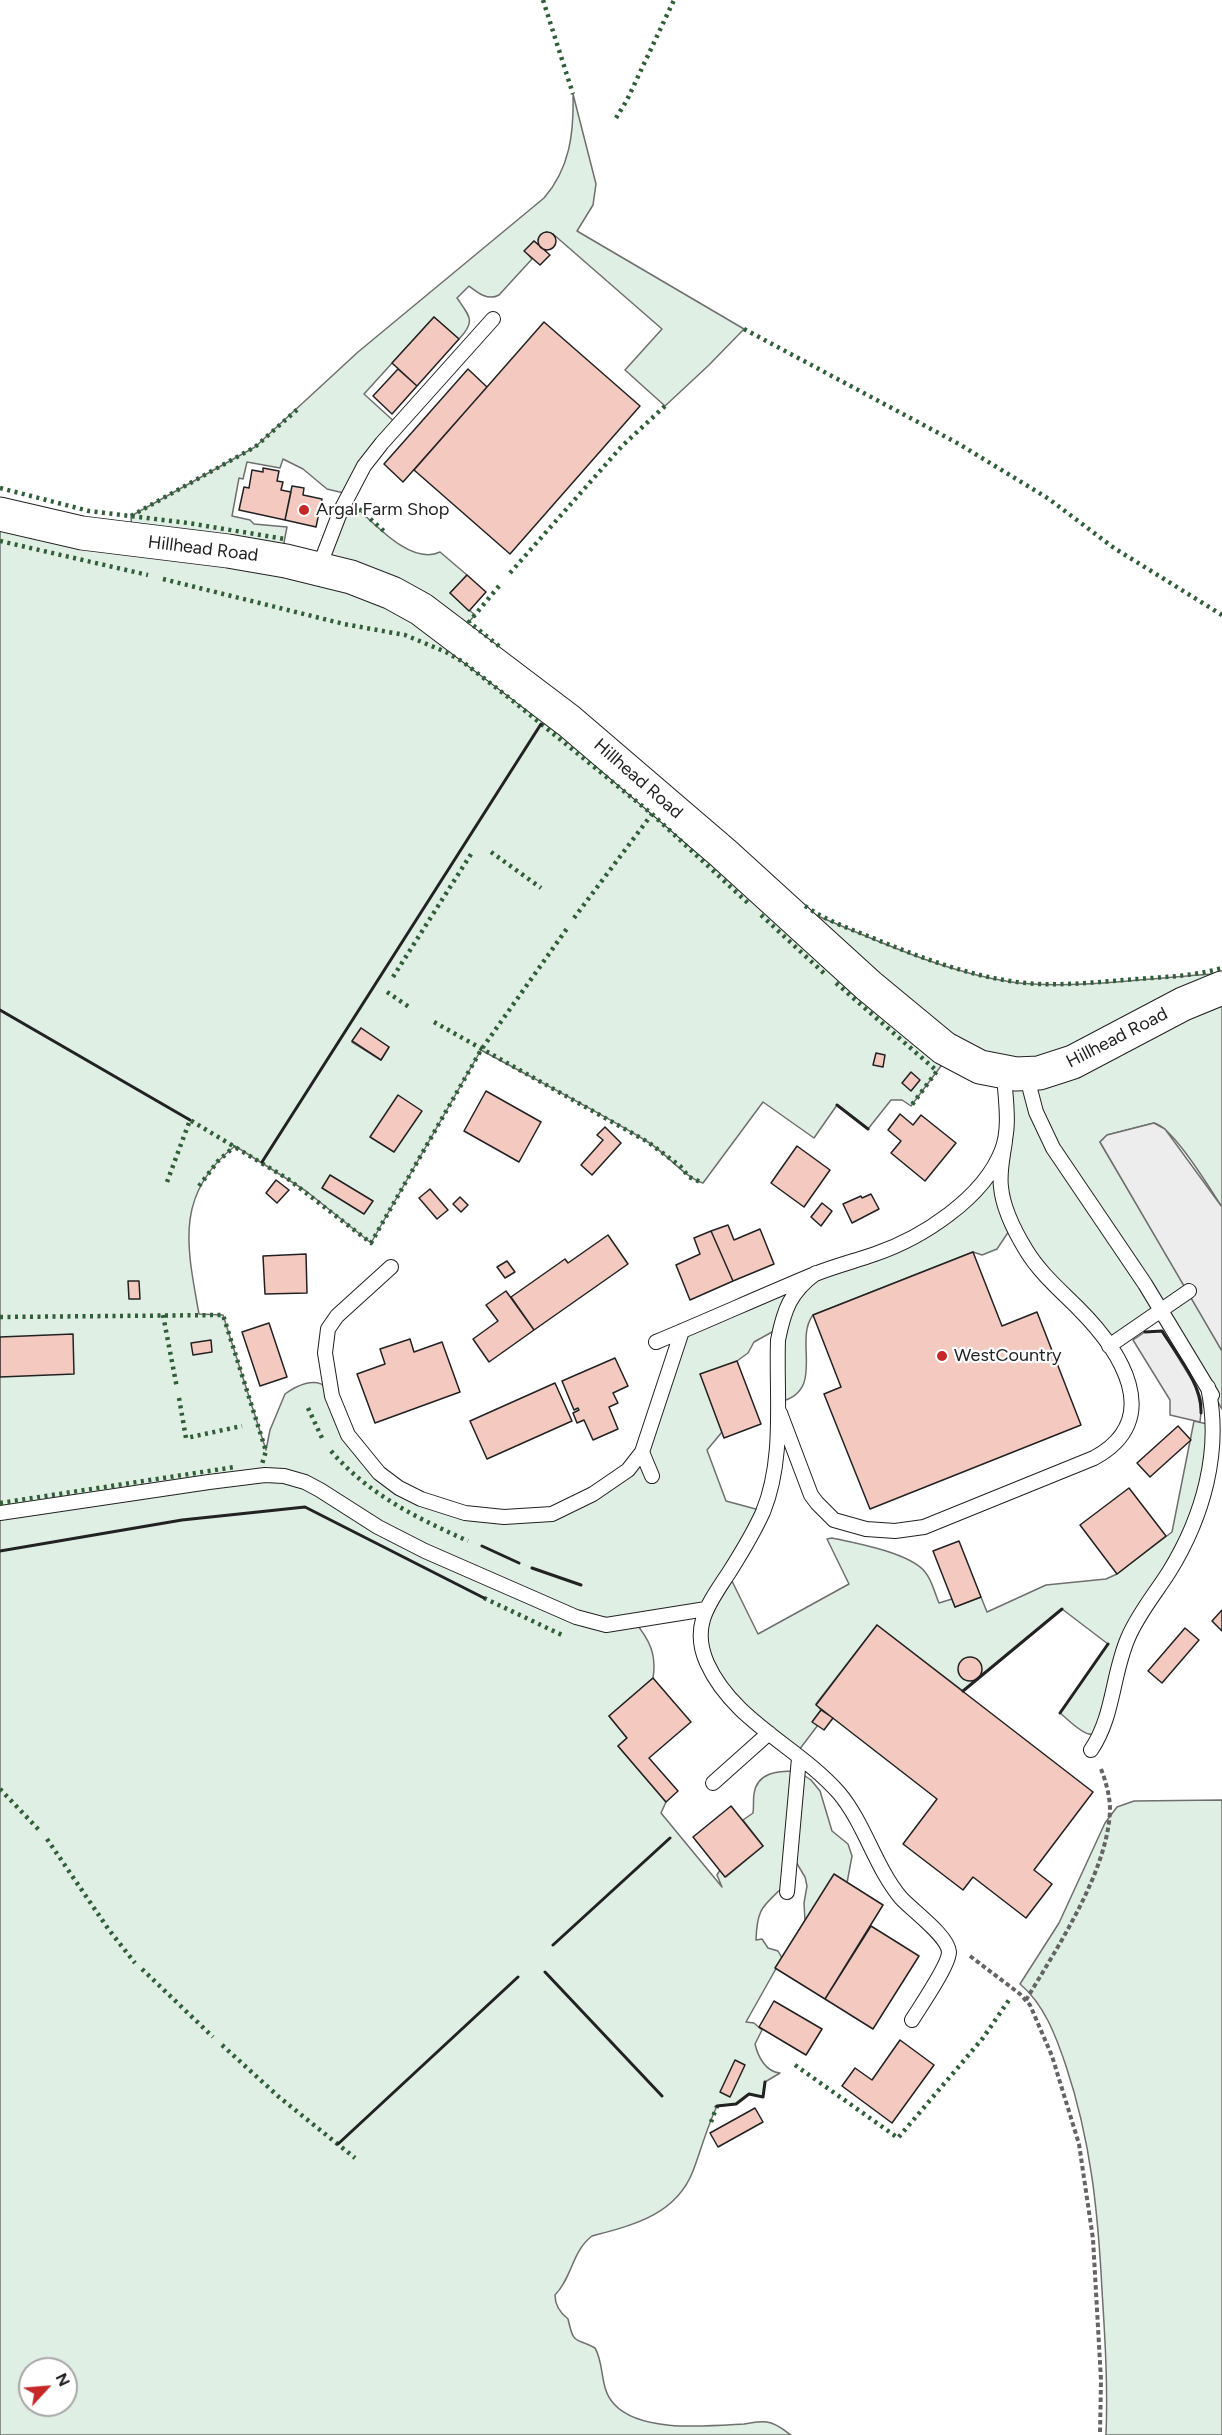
<!DOCTYPE html>
<html>
<head>
<meta charset="utf-8">
<style>
	body { margin:0 }
	#map { position:relative; width:1222px; height:2435px; overflow:hidden; background:#fff; font-family:Figtree,sans-serif }
	canvas { display:block }
	.north { position:absolute; left:18px; top:2357px; width:60px; height:60px; box-sizing:border-box; background:#fff; border:2px solid #a7a7a7; border-radius:50%; rotate:64deg; font-size:16px; font-weight:700; line-height:24px; text-align:center; color:#222 }
	.north::after { content:''; display:block; margin:auto; width:21px; height:27px; background:#c62828; clip-path:polygon(50% 0,100% 100%,50% 72%,0 100%) }
</style>
</head>
<body>
<div id="map">
<canvas width="1222" height="2435"></canvas>
<div class="north">N</div>
</div>
<script>
const g = document.querySelector('canvas').getContext('2d');
g.lineJoin = 'round';
function paint(path, color) {
  g.fillStyle = color;
  g.fill(path, 'evenodd');
}
function trace(path, color, width, dash) {
  g.strokeStyle = color;
  g.lineWidth = width;
  g.lineCap = dash ? 'butt' : 'round';
  g.setLineDash(dash || []);
  g.stroke(path);
}
function label(font, color, halo, rows, align = 'center') {
  g.font = font + ' Figtree,sans-serif';
  g.lineWidth = 4.5;
  g.setLineDash([]);
  g.textBaseline = 'middle';
  g.strokeStyle = halo;
  g.fillStyle = color;
  for (const [text, x, y, turn = 0] of rows) {
    g.save();
    g.translate(x, y);
    g.rotate((+turn || 0) * Math.PI / 180);
    g.textAlign = isNaN(turn) ? turn : align;
    if (halo) g.strokeText(text, 0, 0);
    g.fillText(text, 0, 0);
    g.restore();
  }
}
const green = new Path2D(`
	M573 94 596 184 593 205 577 231 744 329 709 365 665 406 625 370 662 329 553 234 546 232 538 239 540 246 534 241 525 251 532 259 499 295C488 301 478 293 469 286L457 298C470 317 476 321 459 339L434 317 364 394 398 425 348 494 327 489 303 469 283 459 280 468 247 462 243 479 239 478 232 516 250 520 254 524 287 527 281 558 132 537 131 516 255 447 358 352 544 198C570 168 574 133 573 94Z
	M346 498C369 517 409 567 440 552L467 575 450 593 475 615 459 633 320 566Z
	M0 517C33 525 66 533 100 538 186 549 291 552 372 586 430 611 481 655 530 693 610 757 687 823 762 892 823 948 883 1007 950 1054L911 1106 902 1100H891L868 1129 837 1105 814 1138 763 1102 703 1183C685 1178 666 1153 648 1142 594 1109 536 1080 481 1050L371 1243 306 1191 235 1146C174 1194 187 1247 199 1314L223 1315 266 1450 270 1430 285 1394C296 1386 315 1376 327 1388 335 1396 337 1411 341 1422 349 1441 363 1459 379 1473 420 1509 500 1527 552 1514 570 1509 586 1498 601 1488 617 1479 632 1468 642 1452L682 1331C712 1318 741 1306 771 1293 785 1287 799 1279 813 1275 884 1255 970 1225 1003 1148L1000 1192 1011 1228 997 1249 982 1255 973 1252 813 1315C793 1341 827 1391 779 1402L781 1327 754 1342 748 1353 737 1361 701 1375 722 1432 707 1450 726 1501 763 1511 724 1579 729 1575 758 1634 849 1584 827 1539 832 1538C856 1543 910 1553 925 1572 932 1580 935 1594 939 1603L952 1599 955 1607 981 1597 987 1612 1046 1585 1106 1579 1117 1574 1172 1532 1194 1421 1216 1426 1214 1457 1199 1511 1187 1538 1125 1640 1107 1717C1096 1751 1077 1727 1060 1713L1108 1644 1062 1609 963 1691 877 1625 816 1704 821 1710 813 1721 818 1725 796 1754C758 1722 700 1684 702 1628 702 1616 710 1604 715 1593L706 1609 634 1621C649 1639 657 1654 653 1678L609 1716 627 1738 618 1746 666 1802 661 1813 722 1887 717 1875 720 1870 726 1877 763 1846 743 1820 753 1813C754 1807 753 1800 754 1794 757 1772 778 1771 796 1771L786 1884C764 1906 757 1906 756 1940L762 1939 768 1948 778 1951 782 1958 746 2022 754 2023 762 2030 755 2044C758 2057 766 2072 780 2073L765 2082 763 2097 749 2094 736 2104 717 2106C707 2127 701 2150 693 2171 676 2215 633 2225 592 2236 572 2251 572 2278 555 2295 555 2305 559 2312 568 2319 574 2346 575 2337 595 2348 605 2365 599 2388 614 2404 640 2433 708 2426 744 2424 751 2423 759 2421 767 2422 776 2423 784 2430 791 2435H0V1516L187 1487 279 1477 314 1488 361 1518 419 1550 575 1618C593 1623 611 1628 629 1622L605 1624 575 1616 408 1542 311 1484 282 1475 237 1476 182 1483 0 1511ZM361 1028 389 1047 381 1060 352 1042ZM30 2369H66V2405H30Z
	M803 910C870 937 939 971 1011 982 1072 990 1150 978 1213 974L1078 1054 985 1065Z
	M1222 989V1207C1210 1189 1173 1127 1154 1123L1107 1135 1100 1142 1188 1291 1109 1345 1054 1285 1004 1199 1005 1075Z
	M1189 1293 1222 1351V1409L1164 1311Z
	M799 1772 811 1780 820 1791 832 1831 848 1844 852 1856 847 1883 805 1921 804 1903 807 1886 805 1877 796 1862Z
	M1222 1800V2435H1106C1108 2386 1105 2338 1102 2290 1098 2212 1091 2141 1066 2066 1056 2036 1044 2004 1020 1984L1059 1923 1105 1823 1117 1807 1134 1801Z`);
paint(green, '#e0efe3');
trace(green, '#6f6f6f', 1.5);
const parking = new Path2D(`
	M1154 1123 1165 1129 1222 1207V1351L1100 1142 1107 1135Z
	M1162 1331 1198 1390 1202 1402 1200 1422 1170 1415V1400L1133 1340 1145 1332Z`);
paint(parking, '#ededed');
trace(parking, '#6f6f6f', 1.5);
const building = new Path2D(`
	M538 241a9 9 0 1 1 18 0a9 9 0 1 1-18 0Z
	M534 241 550 255 540 265 524 251Z
	M434 317 459 339 417 386 392 363Z
	M544 322 640 406 510 554 414 470Z
	M398 369 417 386 392 414 373 396Z
	M468 369 487 387 403 482 384 464Z
	M263 468 279 471 277 481 283 482 281 490 291 492 285 520 239 510 244 487 249 488 252 470 263 472Z
	M292 486 304 488 303 495 322 499 316 527 285 520Z
	M467 575 486 592 469 611 450 593Z
	M361 1028 389 1047 381 1060 352 1041Z
	M876 1053 885 1055 883 1067 873 1065Z
	M911 1072 920 1080 911 1091 902 1083Z
	M486 1091 541 1122 519 1162 464 1131Z
	M398 1095 422 1111 394 1152 370 1137Z
	M900 1114 913 1125 921 1115 956 1143 925 1181 891 1153 901 1141 888 1130Z
	M605 1127 621 1143 592 1175 581 1165 603 1140 597 1135Z
	M797 1146 830 1170 804 1207 771 1183Z
	M330 1175 373 1201 364 1214 322 1188Z
	M276 1180 289 1190 277 1203 266 1193Z
	M430 1189 448 1210 437 1219 419 1198Z
	M871 1194 879 1209 852 1223 843 1204 861 1196 862 1198Z
	M460 1197 468 1205 461 1212 453 1204Z
	M822 1203 832 1211 821 1226 811 1217Z
	M728 1225 734 1240 760 1229 774 1264 733 1281 711 1231Z
	M711 1231 733 1281 690 1300 676 1265 700 1254 694 1238Z
	M608 1235 628 1264 534 1330 511 1297 565 1259 568 1263Z
	M973 1252 1002 1326 1037 1312 1081 1425 870 1509 824 1394 841 1387 813 1315Z
	M306 1254 307 1293 265 1294 263 1256Z
	M507 1261 515 1272 505 1278 497 1267Z
	M128 1281H139L140 1299H129Z
	M506 1291 534 1330 489 1362 473 1339 498 1321 486 1305Z
	M269 1323 287 1377 260 1386 242 1332Z
	M73 1334 74 1374 0 1377V1337Z
	M410 1339 414 1352 442 1342 460 1392 375 1423 357 1374 385 1364 380 1349Z
	M211 1340 212 1352 193 1355 191 1343Z
	M615 1358 628 1386 613 1393 618 1403 609 1407 618 1429 593 1440 584 1420 577 1423 573 1413 579 1410 578 1408 574 1410 562 1381Z
	M737 1361 761 1424 724 1438 700 1374Z
	M555 1383 572 1421 487 1459 470 1421Z
	M1178 1426 1191 1440 1150 1477 1137 1463Z
	M1129 1488 1166 1536 1117 1574 1080 1525Z
	M959 1541 981 1597 955 1607 933 1551Z
	M1222 1610V1631L1212 1621Z
	M877 1625 1093 1792 1034 1870 1052 1884 1026 1918 973 1877 963 1890 903 1844 937 1799 816 1705Z
	M1185 1628 1199 1640 1162 1683 1148 1671Z
	M958 1669a12 12 0 1 1 24 0a12 12 0 1 1-24 0Z
	M653 1678 691 1722 649 1758 678 1791 666 1802 618 1746 627 1738 609 1716Z
	M821 1710 833 1718 824 1730 812 1722Z
	M731 1806 763 1846 725 1877 693 1837Z
	M834 1874 883 1905 825 1999 775 1968Z
	M871 1926 919 1956 873 2029 825 1999Z
	M774 2001 822 2029 806 2055 759 2027Z
	M900 2040 934 2065 892 2123 842 2086 855 2068 872 2080Z
	M735 2060 745 2065 730 2097 720 2092Z
	M755 2108 763 2122 718 2147 710 2133Z`);
paint(building, '#f3c9c0');
trace(building, '#222', 1.5);
const lane = new Path2D(`
	M319 567 341 510 364 466 382 443 493 319
	M1026 1074 1036 1112 1053 1148 1145 1284 1212 1395
	M391 1267 337 1316 328 1329 325 1353 332 1396 348 1435 379 1473 399 1488 421 1499 465 1513 504 1517 552 1514 593 1494 628 1470 642 1452 682 1331
	M816 1273C790 1292 784 1310 778 1340 776 1397 785 1458 763 1512 754 1532 742 1552 730 1571 710 1602 690 1625 707 1663 733 1721 799 1747 839 1793 865 1824 875 1867 901 1898 913 1911 948 1936 949 1952 949 1965 920 2007 912 2020
	M656 1342C709 1320 762 1296 815 1274 835 1266 855 1261 875 1254 922 1238 984 1198 1002 1150 1011 1127 1005 1097 1004 1073
	M1109 1346 1189 1291
	M780 1413 811 1495 817 1503 834 1520 866 1529 895 1531 924 1527 1094 1458C1166 1419 1120 1350 1078 1308 1059 1289 1040 1273 1026 1250 1015 1232 1003 1209 1001 1187 999 1172 1003 1156 1005 1141
	M642 1452 652 1476
	M0 1513 209 1482 265 1475 284 1476 305 1482 320 1490 378 1527 425 1551 576 1617 606 1625 706 1609
	M1091 1750C1114 1716 1112 1675 1128 1638 1138 1614 1155 1594 1169 1572 1203 1517 1222 1451 1208 1387
	M713 1783 769 1733
	M787 1892 799 1758`);
const secondary = new Path2D(`
	M0 514 82 533 228 551 286 561 351 577 392 593 421 609 569 721 723 853 869 986 944 1048 980 1067 1016 1074 1039 1073 1073 1062 1183 1004 1222 988`);
trace(lane, '#222', 16);
trace(secondary, '#222', 35);
trace(new Path2D(`
	M970 1956 1020 1994 1030 2005 1052 2056 1079 2144 1093 2239 1101 2380 1100 2435
	M1026 2000C1057 1948 1108 1871 1110 1810 1110 1796 1106 1782 1101 1769`), '#646464', 4, [4.5, 3]);
trace(lane, '#fff', 14);
trace(secondary, '#fff', 33);
trace(new Path2D(`
	M543 0 573 94
	M616 118 627 100 674 0
	M744 329 959 444 1049 499 1114 548 1222 615
	M0 488 89 511 188 523 285 539
	M359 509 385 532
	M131 516 255 447 300 407
	M0 541 148 575
	M510 573 622 446 665 406
	M163 579 344 624 405 635 446 652 463 662 508 697 652 814 750 905
	M499 586 469 622 500 647
	M491 852 541 888
	M805 906C828 922 854 930 880 941 922 958 965 974 1010 981 1051 988 1095 982 1137 979 1166 977 1194 976 1222 968
	M761 915 827 976
	M574 918 652 814
	M393 977 473 851
	M836 983 937 1071 911 1106
	M387 992 409 1007
	M434 1022 648 1142 680 1166 689 1177 703 1183
	M167 1182 190 1120 288 1179 371 1243 481 1050 568 927
	M199 1186 218 1161 235 1146
	M163 1315 177 1388
	M0 1317 223 1315 266 1451 262 1464
	M179 1398 186 1438 242 1426
	M308 1408 322 1438
	M331 1451C369 1495 417 1518 468 1541
	M0 1503 235 1467
	M484 1598 562 1635
	M0 1789 40 1831
	M47 1839 109 1930 135 1963
	M142 1969 213 2037
	M222 2045 279 2097 355 2158
	M795 2065 898 2138 983 2038 1011 1997
	M711 2122 717 2106`), '#2f5e38', 4.5, [3, 4.5]);
trace(new Path2D(`
	M0 1010 190 1120
	M837 1105 868 1129
	M262 1162 541 724
	M1145 1332 1162 1331C1177 1355 1202 1384 1201 1413
	M482 1546 519 1563
	M0 1551 182 1520 305 1507 484 1598
	M532 1568 581 1585
	M963 1691 1062 1609
	M1060 1713 1108 1644
	M553 1945 670 1838
	M545 1972 662 2096
	M717 2106 736 2104 749 2094 763 2097 765 2082
	M338 2144 518 1977`), '#222', 3);
for (const [x, y, r, color] of [
	[304,510,6,"#c62828"],
	[942,1356,6,"#c62828"]
]) {
  const dot = new Path2D();
  dot.arc(x, y, r, 0, 2 * Math.PI);
  g.fillStyle = color;
  g.fill(dot);
  trace(dot, '#fff', 2);
}
label('18px', '#222', '#fff', [
	["Argal Farm Shop",316,510],
	["WestCountry",954,1356]
], 'left');
label('18px', '#222', '#fff', [
	["Hillhead Road",203,549,7],
	["Hillhead Road",638,779,41],
	["Hillhead Road",1117,1038,-27]
]);
</script>
</body>
</html>
